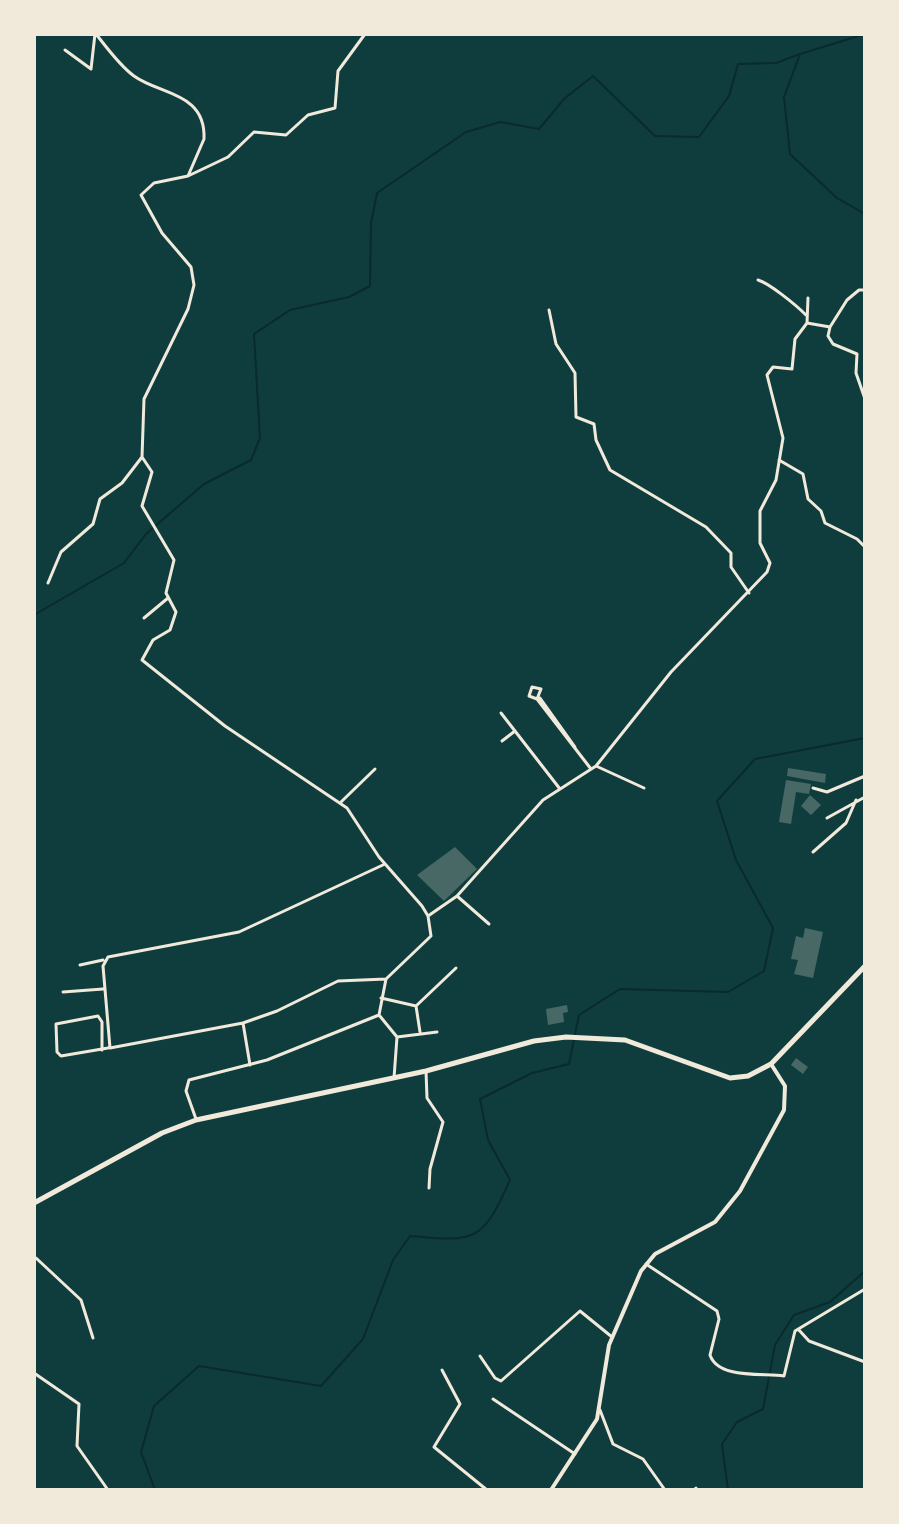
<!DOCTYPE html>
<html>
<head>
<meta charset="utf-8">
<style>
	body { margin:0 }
	#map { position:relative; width:899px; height:1524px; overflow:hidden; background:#0f3d3e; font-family:Raleway,sans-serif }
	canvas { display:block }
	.frame { position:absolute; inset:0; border:36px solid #f1e9da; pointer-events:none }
</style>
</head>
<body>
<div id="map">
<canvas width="899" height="1524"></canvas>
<div class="frame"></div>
</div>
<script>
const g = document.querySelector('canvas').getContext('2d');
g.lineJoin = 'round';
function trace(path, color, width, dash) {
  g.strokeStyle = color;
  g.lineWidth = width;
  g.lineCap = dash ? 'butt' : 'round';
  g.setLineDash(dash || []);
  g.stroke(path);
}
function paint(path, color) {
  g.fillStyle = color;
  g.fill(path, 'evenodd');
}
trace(new Path2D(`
	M865 34 800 54 784 97 790 154 837 198 865 214
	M34 615 124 563 146 534 204 484 251 460 260 438 254 334 290 310 349 297 370 286 371 223 377 193 466 132 500 122 539 129 564 99 593 76 655 136 699 137 729 96 738 64 776 63 800 54
	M155 1490 141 1452 154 1406 199 1366 321 1386 363 1339 393 1260 410 1236C477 1242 482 1242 510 1180L488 1140 480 1099 532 1073 569 1064 579 1015 620 989 728 992 764 971 773 928 736 860 717 801 755 759 865 738
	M728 1490 722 1444 737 1422 763 1409 775 1345 794 1315 830 1302 865 1271`), '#0a2a2b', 2);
paint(new Path2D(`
	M788 768 826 774 825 783 787 776Z
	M786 780 811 784 809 794 796 792 791 824 779 822Z
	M810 795 821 805 811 815 801 806Z
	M455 847 477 869 444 901 417 875Z
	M805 928 823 932 813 978 794 974 798 960 791 959 796 936 803 938Z
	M567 1005 568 1012 563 1013 564 1022 548 1025 546 1009Z
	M796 1058 808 1067 803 1074 791 1065Z`), '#486865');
trace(new Path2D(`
	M96 34C107 48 120 66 134 76 160 95 206 92 204 139L188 176
	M365 34 338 71 335 108 308 115 286 135 254 132 228 157 188 176 154 183 141 195 162 233 191 267 194 285 188 309 144 399 142 457 152 472 142 506 174 560 166 593 176 612 170 630 153 640 142 660 225 726 347 808 379 857 422 906 428 916 431 936 386 979 379 1015 397 1037 394 1078
	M65 50 91 69 95 34
	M758 280C769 283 796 305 806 315
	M549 310 556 344 575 373 576 417 594 424 596 440 610 470 706 527 731 553V567L749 593
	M807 323 830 327 847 300 859 290H865
	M807 323 808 298
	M830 327 828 336 833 344 857 354 856 373 865 399
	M779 460 803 474 808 499 821 511 825 523 857 539 865 547
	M48 583 61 552 93 524 100 499 122 483 142 457
	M144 618 168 598
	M540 698 575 747
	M537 699 541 689 532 687 529 696 537 699 591 769
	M501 713 560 789
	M502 741 515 731
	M596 766 644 788
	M813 788 827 792 865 776
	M341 802 375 769
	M827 818 865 797
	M813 852 846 823 856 800
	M385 864 239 932 108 957 103 966 110 1048 243 1023 277 1011 338 981 386 979
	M457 896 489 924
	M428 916 457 896 543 800 596 766 671 672 767 572 770 563 760 543V511L776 480 783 438 767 375 773 367 792 369 795 339 807 323
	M80 965 103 960
	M63 992 103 989
	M381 998 416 1006 420 1032
	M416 1006 456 968
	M243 1023 250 1065
	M397 1037 437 1032
	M102 1050V1022L98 1016 56 1024 57 1052 61 1056 108 1048
	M426 1071 427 1098 443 1122 430 1169 429 1188
	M196 1119 186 1091 189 1080 267 1060 379 1015
	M34 1247V1266
	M36 1258 81 1300 93 1338
	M646 1264 717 1311 719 1319 710 1355C718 1379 762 1373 784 1376L795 1331 865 1289
	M798 1329 809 1341 865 1362
	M480 1356 495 1378 501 1381 580 1311 612 1337
	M442 1370 460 1404 434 1447 487 1490
	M34 1373 79 1404 77 1446 108 1490
	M493 1399 575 1454
	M600 1410 613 1444 643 1459 665 1490
	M694 1490 696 1488`), '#f1e9da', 3);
trace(new Path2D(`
	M551 1490 597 1419 609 1345 641 1271 655 1254 715 1222 740 1191 784 1110 785 1086 771 1064`), '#f1e9da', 4);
trace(new Path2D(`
	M34 1203 162 1133 196 1120 426 1071 534 1041 566 1037 625 1040 730 1078 748 1076 771 1064 865 966`), '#f1e9da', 5);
</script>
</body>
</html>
